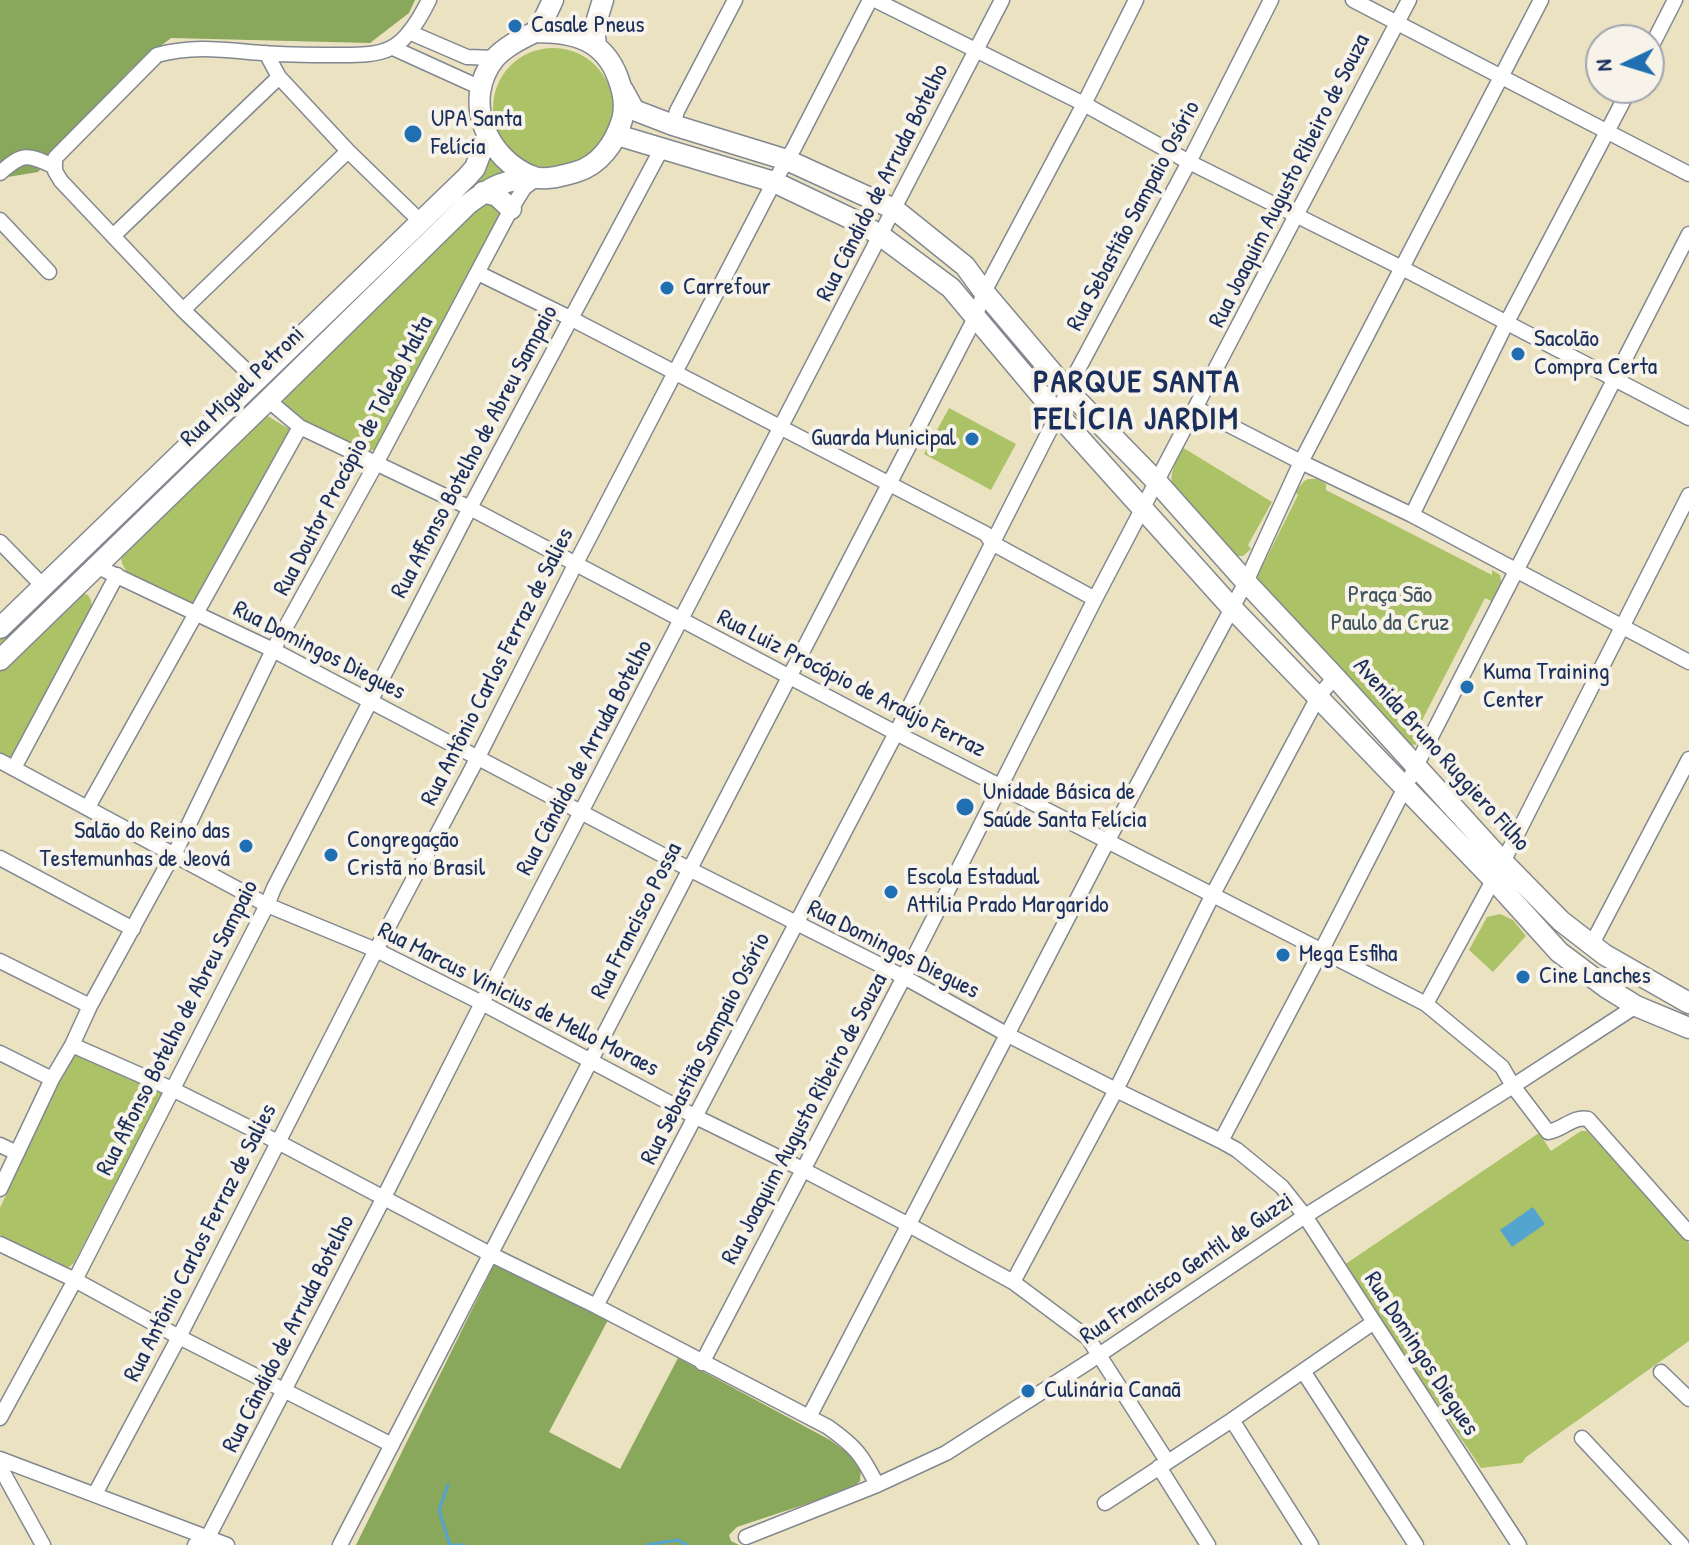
<!DOCTYPE html>
<html>
<head>
<meta charset="utf-8">
<style>
	body { margin:0 }
	#map { position:relative; width:1689px; height:1545px; overflow:hidden; background:#ebe2c2; font-family:"Patrick Hand",sans-serif }
	canvas { display:block }
	.north { position:absolute; left:1585px; top:24px; width:80px; height:80px; box-sizing:border-box; background:#f7f3e8; border:2px solid #9fa5b1; border-radius:50%; rotate:266deg; font-size:22px; font-weight:700; line-height:32px; text-align:center; color:#1b2f5e }
	.north::after { content:''; display:block; margin:auto; width:28px; height:36px; background:#1f6fb2; clip-path:polygon(50% 0,100% 100%,50% 72%,0 100%) }
</style>
</head>
<body>
<div id="map">
<canvas width="1689" height="1545"></canvas>
<div class="north">N</div>
</div>
<script>
const g = document.querySelector('canvas').getContext('2d');
g.lineJoin = 'round';
function paint(path, color) {
  g.fillStyle = color;
  g.fill(path, 'evenodd');
}
function trace(path, color, width, dash) {
  g.strokeStyle = color;
  g.lineWidth = width;
  g.lineCap = dash ? 'butt' : 'round';
  g.setLineDash(dash || []);
  g.stroke(path);
}
function label(font, color, halo, rows, align = 'center') {
  g.font = font + ' "Patrick Hand",sans-serif';
  g.lineWidth = 8;
  g.setLineDash([]);
  g.textBaseline = 'middle';
  g.strokeStyle = halo;
  g.fillStyle = color;
  for (const [text, x, y, turn = 0] of rows) {
    g.save();
    g.translate(x, y);
    g.rotate((+turn || 0) * Math.PI / 180);
    g.textAlign = isNaN(turn) ? turn : align;
    if (halo) g.strokeText(text, 0, 0);
    g.fillText(text, 0, 0);
    g.restore();
  }
}
paint(new Path2D(`
	M493 108a60 60 0 1 1 120 0a60 60 0 1 1-120 0Z
	M489 156 506 171 507 178 0 653V633Z
	M487 199 501 210 500 213 377 448 371 451 363 450C345 442 294 422 285 406 282 401 284 398 285 393Z
	M949 408 1016 444 991 490 924 454Z
	M266 415 289 429 290 433 198 601 193 605 127 573 122 563 120 552Z
	M1182 447 1272 502 1248 545 1251 549 1243 556H1237L1174 492C1167 476 1176 462 1182 447Z
	M1308 479H1317L1326 484V490L1492 575V570L1500 575 1502 586 1493 602 1485 598 1417 730 1425 735 1420 743 1415 745 1406 744 1259 581 1257 575 1259 564 1264 563 1298 495 1295 492 1304 481Z
	M82 593 88 595 91 600 92 608 11 759 0 754V669Z
	M1500 914 1513 920 1526 936 1493 972 1469 950 1487 917Z
	M75 1054H85L162 1093 74 1263 69 1267H63L0 1235V1208L66 1062Z
	M1581 1131H1587L1689 1243V1341L1526 1457 1522 1463 1481 1468 1344 1265 1539 1133 1551 1151Z`), '#acc267');
paint(new Path2D(`
	M0 0H415L409 13 370 43 171 38 131 69 38 172 2 178H0Z
	M494 1265 608 1320 549 1432 620 1469 678 1358 830 1440 848 1453 861 1468 860 1481 851 1489 737 1527 729 1535 731 1541 739 1545H356Z`), '#89a85c');
paint(new Path2D(`
	M1533 1207 1545 1224 1512 1247 1500 1230Z`), '#53a4ce');
trace(new Path2D(`
	M448 1485 439 1510 450 1545H464
	M646 1545 678 1540 687 1545`), '#53a4ce', 3);
const street = new Path2D(`
	M875 0 1084 104 1189 162 1402 268 1689 418
	M1353 0 1689 174
	M409 32 467 57 496 58
	M393 48 481 88
	M1649 51 1675 0
	M266 53 279 77 348 151 421 222
	M673 125 677 111 735 0
	M0 173C23 152 28 154 55 167
	M0 220 49 272
	M113 236 279 77
	M478 273 570 318 986 534 992 543 1095 599
	M183 310 348 151
	M256 380 183 310 61 181 55 171V158L157 55C194 45 225 50 262 53 286 55 312 55 336 55 353 55 375 56 391 48 408 40 421 16 429 0
	M268 400 300 427 470 508 896 733 1426 1004 1502 1067 1513 1086 1548 1132C1563 1130 1572 1116 1588 1119L1689 1233
	M1196 408 1301 462 1412 515 1689 662
	M1412 515 1507 322 1630 88
	M0 542 44 587
	M96 566 273 650 689 869 904 977 1008 1035 1116 1090 1221 1141 1237 1150 1282 1187 1305 1216 1519 1545
	M0 761 267 905 376 950 482 1003 696 1117 794 1165 909 1225 1013 1282 1088 1338 1167 1461
	M14 768 117 575
	M88 807 300 427
	M0 858 133 929
	M1593 947 1596 936 1689 759
	M0 961 90 1006
	M1426 1004 1503 862 1689 495
	M72 1045 172 1089 278 1142 490 1254 596 1306 828 1427C856 1447 862 1455 877 1485
	M0 1053 52 1079
	M1221 1141 1316 961 1689 234
	M0 1145 17 1153
	M0 1189 52 1079 72 1045 90 1006 165 869 174 855 273 650 372 471 511 209 524 188 537 178
	M0 1244 75 1280 179 1337 392 1445
	M1013 1282 1116 1090 1213 894 1318 697 1335 677
	M596 1306 896 733 1058 414 1067 390 1189 162 1271 0
	M702 1363 904 977 1095 599 1409 0
	M1303 1371 1416 1545
	M1661 1372 1689 1399
	M809 1417 1108 840 1246 582 1301 462 1541 0
	M0 1418 75 1280 267 905 274 888 473 502 662 148
	M1232 1420 1311 1545
	M1582 1438 1682 1545
	M0 1459 227 1545
	M0 1467 43 1545
	M1159 1467 1208 1545
	M95 1494 179 1337 376 950 477 759 575 565 774 182 794 148 870 0
	M1105 1503 1232 1420 1374 1322
	M746 1537 877 1485 946 1453 1090 1361 1305 1216 1513 1086 1636 1006
	M195 1545 208 1537 379 1207 482 1003 1002 0
	M340 1545 975 318 984 292 1084 104 1136 0`);
const primary = new Path2D(`
	M535 32C573 32 604 39 618 78 623 91 626 106 622 120 615 143 600 165 576 172 564 175 547 181 534 177 487 160 461 100 495 58 506 46 521 39 535 32Z
	M535 32 543 21 553 0
	M596 45 594 29 603 0
	M623 90 634 110 673 125 787 160 894 209 965 266 984 292 1067 390 1157 482 1246 582 1335 677 1503 862 1561 921 1605 955 1689 1003
	M617 135 774 182 858 222 881 236 951 288 1045 400 1231 607 1493 879 1559 952 1607 988 1636 1006 1689 1028
	M483 192 497 196 511 209
	M0 628 467 177 475 168 487 136
	M0 660 268 400 468 204C492 186 505 179 537 178`);
trace(street, '#838890', 17);
trace(primary, '#838890', 23);
trace(street, '#fff', 14);
trace(primary, '#fff', 20);
for (const [x, y, r, color] of [
	[515,26,8,"#1f6fb2"],
	[413,134,10,"#1f6fb2"],
	[667,288,8,"#1f6fb2"],
	[1518,354,8,"#1f6fb2"],
	[972,439,8,"#1f6fb2"],
	[1467,687,8,"#1f6fb2"],
	[965,807,10,"#1f6fb2"],
	[246,846,8,"#1f6fb2"],
	[331,855,8,"#1f6fb2"],
	[891,892,8,"#1f6fb2"],
	[1283,955,8,"#1f6fb2"],
	[1523,977,8,"#1f6fb2"],
	[1028,1391,8,"#1f6fb2"]
]) {
  const dot = new Path2D();
  dot.arc(x, y, r, 0, 2 * Math.PI);
  g.fillStyle = color;
  g.fill(dot);
  trace(dot, '#f7f3e8', 3);
}
label('24px', '#1b2f5e', '#f7f3e8', [
	["Casale Pneus",531,26],
	["UPA Santa",431,120],
	["Felícia",431,148],
	["Carrefour",683,288],
	["Sacolão",1534,340],
	["Compra Certa",1534,368],
	["Guarda Municipal",956,439,"right"],
	["Kuma Training",1483,673],
	["Center",1483,701],
	["Unidade Básica de",983,793],
	["Saúde Santa Felícia",983,821],
	["Salão do Reino das",230,832,"right"],
	["Testemunhas de Jeová",230,860,"right"],
	["Congregação",347,841],
	["Cristã no Brasil",347,869],
	["Escola Estadual",907,878],
	["Attilia Prado Margarido",907,906],
	["Mega Esfiha",1299,955],
	["Cine Lanches",1539,977],
	["Culinária Canaã",1044,1391]
], 'left');
label('24px', '#1b2f5e', '#f7f3e8', [
	["Rua Joaquim Augusto Ribeiro de Souza",1290,181,-63],
	["Rua Cândido de Arruda Botelho",883,183,-63],
	["Rua Sebastião Sampaio Osório",1134,216,-62],
	["Rua Miguel Petroni",243,387,-44],
	["Rua Affonso Botelho de Abreu Sampaio",475,452,-62],
	["Rua Doutor Procópio de Toledo Malta",354,456,-62],
	["Rua Domingos Diegues",319,651,27],
	["Rua Antônio Carlos Ferraz de Salies",498,667,-63],
	["Rua Luiz Procópio de Araújo Ferraz",851,684,27],
	["Avenida Bruno Ruggiero Filho",1441,755,48],
	["Rua Cândido de Arruda Botelho",585,758,-62],
	["Rua Francisco Possa",637,921,-63],
	["Rua Domingos Diegues",893,950,27],
	["Rua Marcus Vinicius de Mello Moraes",518,1000,27],
	["Rua Affonso Botelho de Abreu Sampaio",178,1028,-63],
	["Rua Sebastião Sampaio Osório",706,1049,-63],
	["Rua Joaquim Augusto Ribeiro de Souza",805,1119,-62],
	["Rua Antônio Carlos Ferraz de Salies",201,1243,-63],
	["Rua Francisco Gentil de Guzzi",1187,1269,-34],
	["Rua Cândido de Arruda Botelho",289,1334,-63],
	["Rua Domingos Diegues",1421,1354,57]
]);
label('24px', '#3f5460', '#f7f3e8', [
	["Praça São",1390,596],
	["Paulo da Cruz",1390,624]
]);
g.letterSpacing = '2px';
label('bold 32px', '#1b2f5e', '#f7f3e8', [
	["PARQUE SANTA",1137,383],
	["FELÍCIA JARDIM",1137,420]
]);
g.letterSpacing = '0px';
</script>
</body>
</html>
